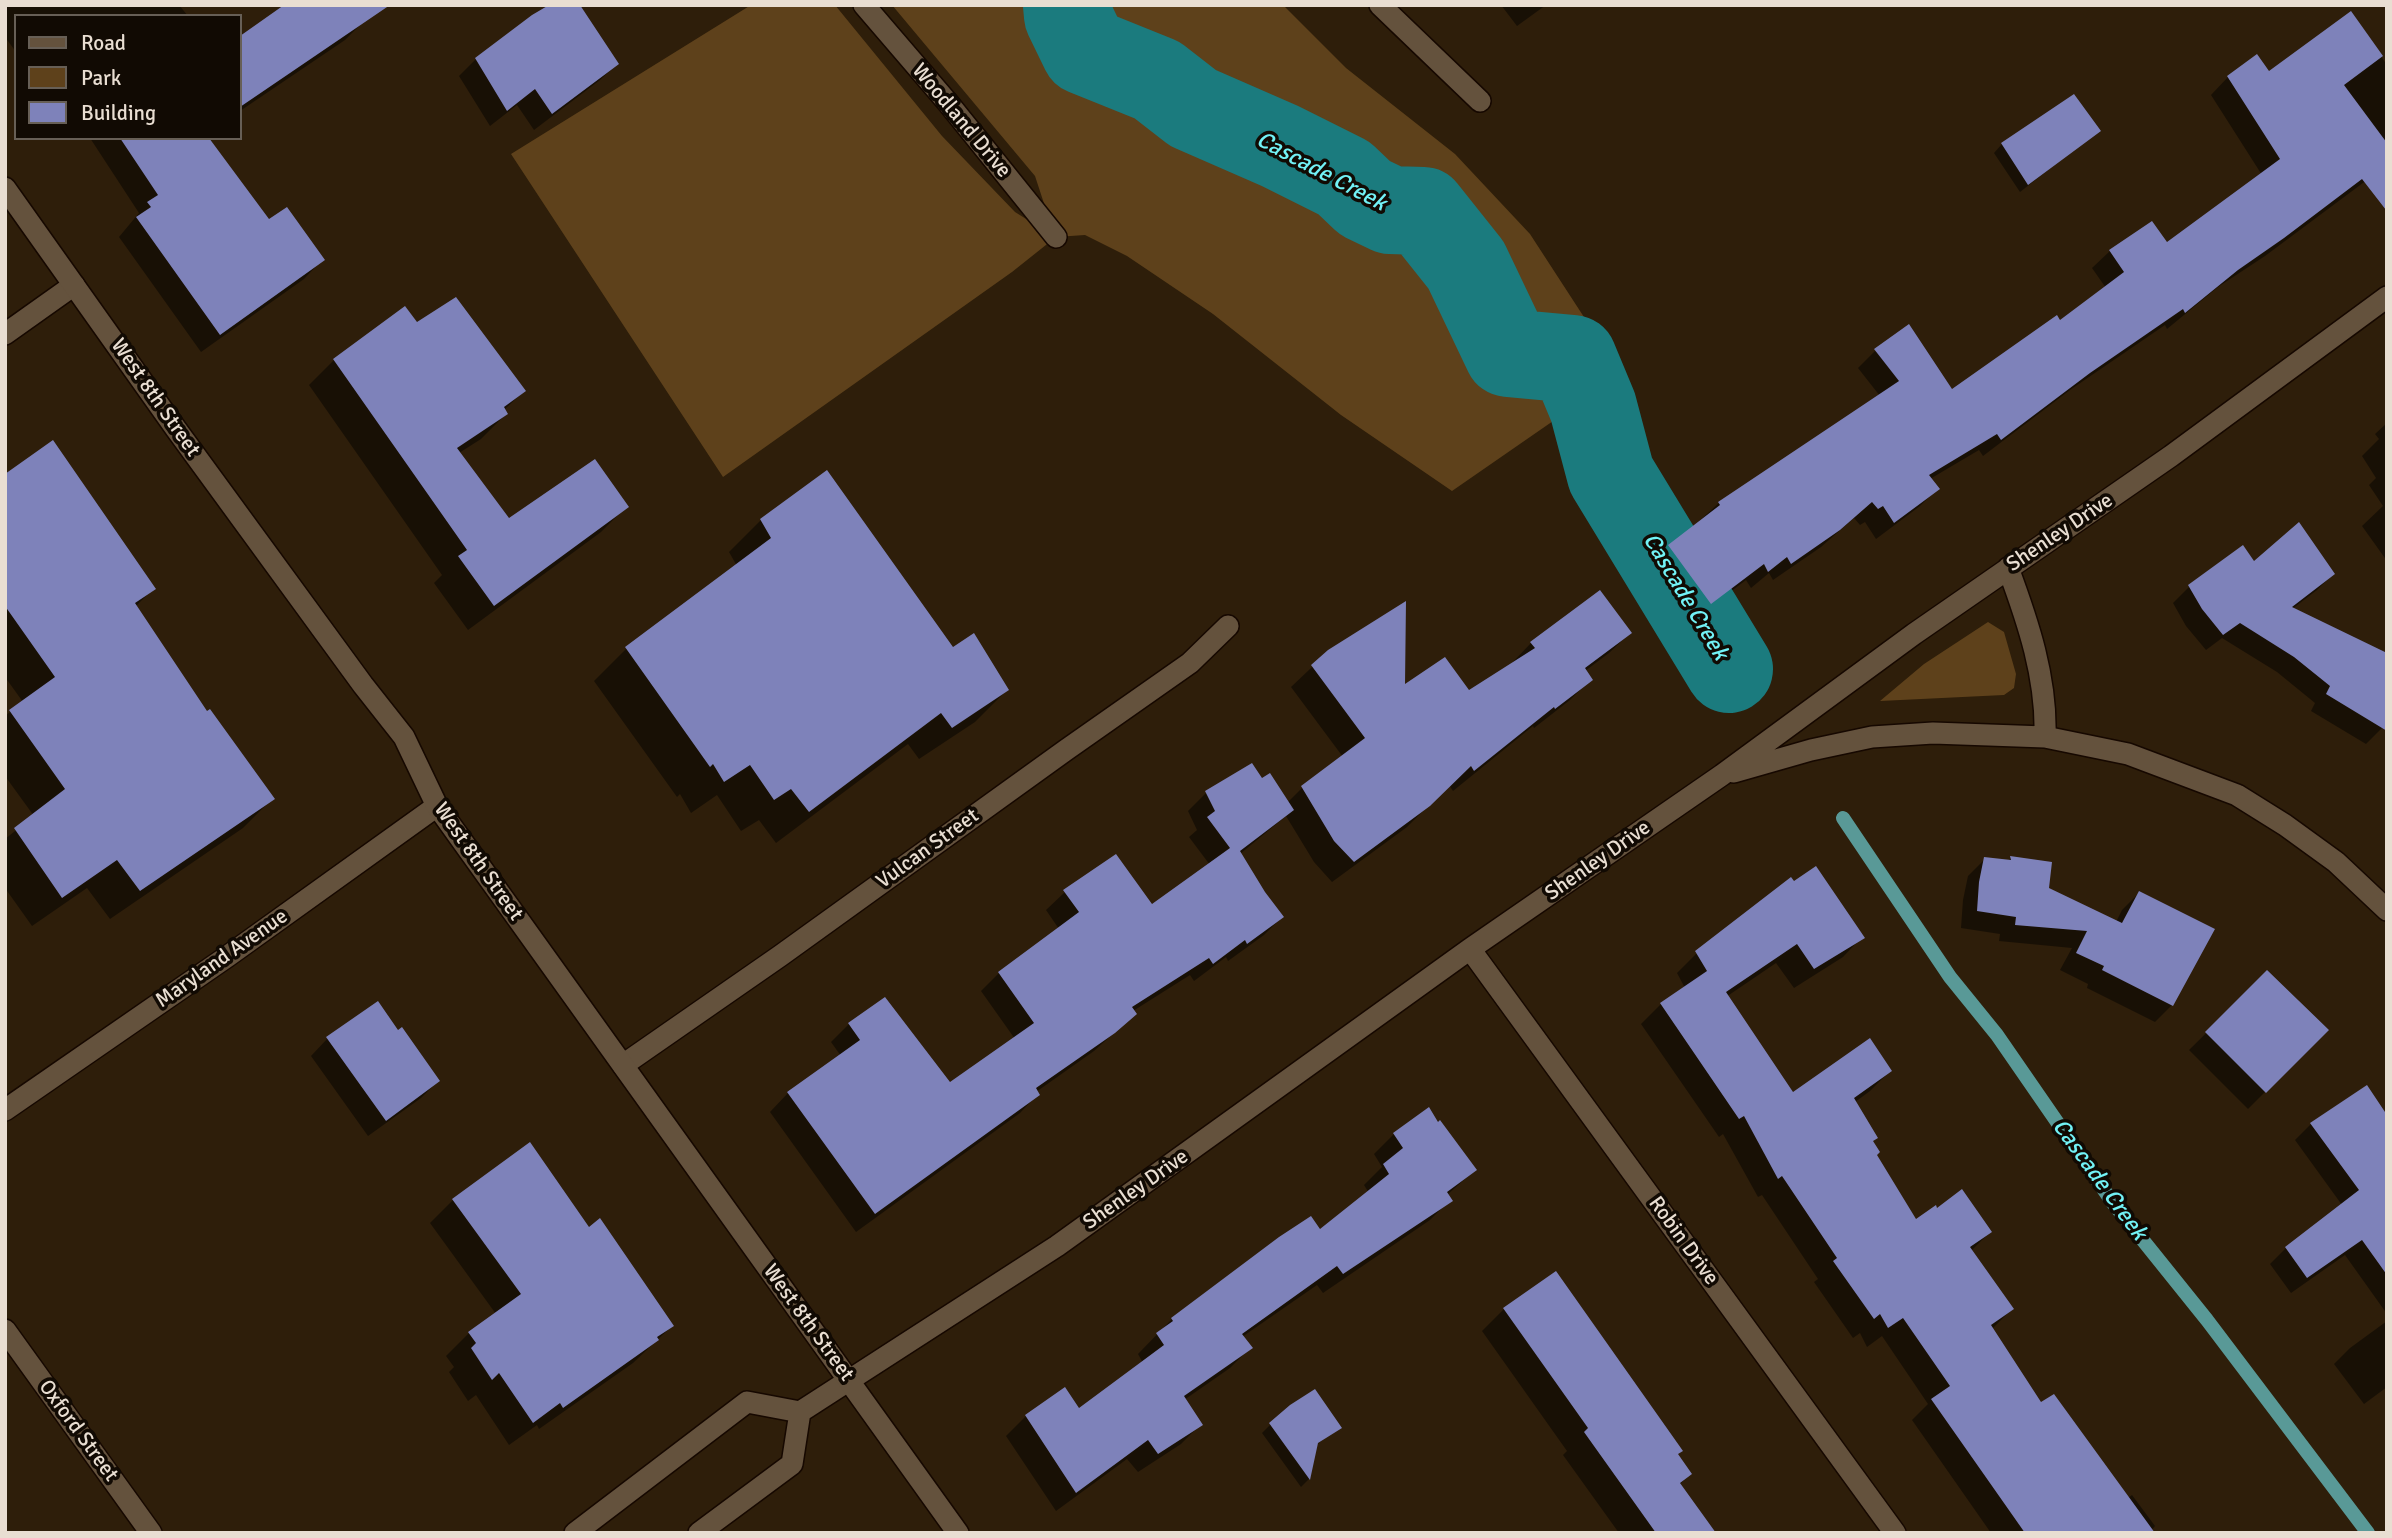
<!DOCTYPE html>
<html>
<head>
<meta charset="utf-8">
<style>
	body { margin:0 }
	#map { position:relative; width:2392px; height:1538px; overflow:hidden; background:#2e1e0a; font-family:Signika,sans-serif }
	canvas { display:block }
	.frame { position:absolute; inset:0; border:7px solid #e9ded2; pointer-events:none }
	.legend { position:absolute; left:14px; top:14px; width:228px; height:126px; box-sizing:border-box; background:#110a03; border:2px solid #675f56; margin:0; padding:9px 12px; list-style:none; font-size:21px; color:#e9ded2 }
	.legend li { display:flex; align-items:center; gap:14px; height:35px }
	.legend b { width:35px; border:2px solid #675f56 }
</style>
</head>
<body>
<div id="map">
<canvas width="2392" height="1538"></canvas>
<div class="frame"></div>
<ul class="legend">
<li><b style="height:9px;background:#64523d"></b>Road</li>
<li><b style="height:19px;background:#5e411b"></b>Park</li>
<li><b style="height:19px;background:#7e82ba"></b>Building</li>
</ul>
</div>
<script>
const g = document.querySelector('canvas').getContext('2d');
g.lineJoin = 'round';
function paint(path, color) {
  g.fillStyle = color;
  g.fill(path, 'evenodd');
}
function trace(path, color, width, dash) {
  g.strokeStyle = color;
  g.lineWidth = width;
  g.lineCap = dash ? 'butt' : 'round';
  g.setLineDash(dash || []);
  g.stroke(path);
}
function label(font, color, halo, rows, align = 'center') {
  g.font = font + ' Signika,sans-serif';
  g.lineWidth = 7;
  g.setLineDash([]);
  g.textBaseline = 'middle';
  g.strokeStyle = halo;
  g.fillStyle = color;
  for (const [text, x, y, turn = 0] of rows) {
    g.save();
    g.translate(x, y);
    g.rotate((+turn || 0) * Math.PI / 180);
    g.textAlign = isNaN(turn) ? turn : align;
    if (halo) g.strokeText(text, 0, 0);
    g.fillText(text, 0, 0);
    g.restore();
  }
}
paint(new Path2D(`
	M751 5H835L942 136 1015 212 1055 237 1035 176 892 5H1283L1346 68 1455 154 1530 234 1621 374 1452 491 1341 415 1213 314 1127 256 1085 235 1056 237 1012 272 723 477 511 154Z
	M1988 622 2004 632 2016 674 2014 688 2004 695 1880 701 1924 664Z`), '#5e411b');
paint(new Path2D(`
	M5 5H179L188 16H16V52L5 37Z
	M287 5 364 21 345 40 240 111V38Z
	M1501 5H1546L1517 26Z
	M2351 13 2387 65V165L2265 256 2218 287 2167 329 2165 325 2070 390 1983 456 1979 450 1930 479 1937 489 1920 506 1876 539 1865 522 1860 525 1854 518 1821 547 1773 580 1769 573 1751 588 1746 580 1693 620 1652 564 1719 503 1880 396 1858 368 1875 351 1952 391 2060 322 2106 288 2092 268 2110 251 2167 245 2262 175 2211 95 2228 77 2269 74Z
	M476 59 617 64 600 80 534 130 517 105 490 126 459 76Z
	M2098 131 2020 192 1994 153 2002 144Z
	M90 138H207L269 222 322 260 304 279 201 352 119 237 139 213Z
	M416 324 524 391 504 410 506 414 481 439 459 453 508 521 626 507 601 532 468 630 434 583 442 575 309 385 334 360Z
	M2387 423V561L2362 526 2383 506 2369 485 2376 478 2362 456 2379 439 2375 434Z
	M5 476 154 588 135 607 207 713 272 799 243 828 110 919 87 888 32 926 5 888V839L34 816 5 776V716L23 702 5 677Z
	M761 520 953 650 1007 690 975 722 919 759 908 744 776 843 759 820 741 831 717 795 691 813 680 794 677 797 594 681 626 649 737 566 729 552Z
	M2254 563 2333 574 2317 590 2292 609 2387 719 2382 728 2366 744 2311 711 2315 703 2277 672 2222 638 2206 650 2186 626 2173 603 2189 587Z
	M1630 633 1609 653 1585 671 1591 679 1570 700 1534 728 1533 726 1453 791 1449 785 1407 827 1332 882 1314 862 1286 816 1240 854 1264 893 1282 917 1264 935 1228 961 1226 957 1194 981 1190 975 1133 1011 1135 1014 1094 1051 1036 1092 1038 1094 1020 1113 856 1232 770 1112 788 1093 841 1056 831 1042 849 1024 950 1085 1015 1039 981 991 999 973 1059 929 1046 910 1065 892 1151 907 1210 865 1189 837 1197 830 1188 811 1206 793 1262 781 1287 803 1302 788 1343 757 1291 687 1329 651 1403 687 1468 692 1511 664 1531 643Z
	M2011 858 2047 889 2116 922 2122 910 2139 893 2172 1005 2155 1022 2087 988 2088 984 2060 970 2072 948 1999 941 2000 934 1961 928 1963 900 1968 876 1985 859 2008 861Z
	M1862 937 1843 957 1794 988 1776 963 1726 997 1793 1094 1890 1071 1870 1091 1855 1102 1872 1141 1875 1155 1915 1222 1990 1232 1971 1251 2012 1309 1992 1329 2041 1404 2128 1498 2132 1495 2155 1526 2149 1533H1991L1912 1420 1928 1404 1882 1336 1867 1347 1860 1333 1853 1338 1814 1282 1818 1279 1762 1195 1758 1197 1723 1134 1719 1137 1641 1024 1661 1004 1685 988 1677 973 1697 953Z
	M2267 973 2327 1030 2248 1109 2189 1050Z
	M397 1032 438 1081 421 1098 368 1136 311 1056 327 1039Z
	M2387 1116V1314L2345 1255 2291 1293 2270 1264 2286 1248 2342 1205 2295 1140 2311 1124Z
	M1394 1134 1475 1170 1447 1195 1450 1200 1430 1220 1323 1293 1317 1285 1242 1337 1250 1348 1230 1368 1184 1400 1201 1424 1181 1444 1138 1472 1127 1459 1056 1511 1006 1436 1026 1416 1079 1410 1143 1363 1138 1354 1172 1319 1320 1231 1369 1193 1364 1185 1382 1167 1374 1154Z
	M453 1200 589 1230 672 1326 633 1363 539 1429 537 1425 509 1445 476 1395 468 1401 449 1372 454 1367 446 1356 469 1333 496 1314 430 1223Z
	M1504 1309 1676 1454 1690 1474 1679 1485 1714 1533H1619L1563 1455 1567 1451 1482 1331Z
	M2387 1321V1387L2364 1404 2334 1364 2350 1348Z
	M1270 1425 1339 1427 1315 1446 1309 1479 1301 1487 1262 1433Z`), '#0007');
trace(new Path2D(`
	M1843 818 1950 977 1997 1035 2113 1203 2207 1320 2368 1533`), '#599997', 14);
trace(new Path2D(`
	M1067 5 1068 16 1085 51 1157 80 1193 108 1280 146 1344 178 1365 198 1390 210 1423 211 1466 265 1508 353 1573 359 1593 407 1611 475 1729 669`), '#1b7b7e', 88);
paint(new Path2D(`
	M284 5H390L240 107V36Z
	M549 5H580L619 64 552 114 535 89 507 111 475 58 532 15Z
	M2351 11 2383 56 2344 85 2387 143 2386 210 2362 179 2284 238 2238 270 2185 313 2183 309 2090 373 2001 440 1997 434 1929 475 1940 489 1894 523 1883 506 1878 509 1872 502 1840 530 1791 564 1787 557 1768 572 1764 564 1711 604 1668 545 1720 505 1718 502 1899 381 1874 349 1909 324 1952 389 2057 315 2060 320 2124 272 2109 250 2152 221 2167 242 2280 159 2227 76 2257 54 2269 71Z
	M2074 94 2101 131 2028 185 2001 143Z
	M120 138H209L269 219 287 207 325 260 220 335 136 217 151 207 147 202 158 195Z
	M456 297 526 391 504 407 508 414 457 448 509 518 595 459 629 507 494 606 458 556 467 550 333 359 405 306 417 322Z
	M53 440 156 589 135 603 207 711 210 709 275 799 140 891 117 860 62 898 14 828 65 789 9 710 55 677 5 606V474Z
	M827 470 953 647 974 633 1009 690 952 728 941 713 809 812 791 789 774 800 750 765 724 782 713 764 710 767 625 647 771 538 760 519Z
	M2299 522 2335 574 2292 607 2387 653V731L2326 694 2330 686 2294 657 2240 623 2223 635 2202 609 2188 585 2243 545 2254 561Z
	M1600 590 1632 633 1585 668 1593 680 1555 709 1554 707 1474 771 1471 766 1430 806 1354 862 1334 841 1301 786 1365 738 1311 665 1328 650 1406 601 1405 684 1445 657 1469 690 1535 648 1530 642Z
	M1252 763 1262 778 1270 773 1294 810 1240 851 1265 892 1284 917 1247 944 1245 940 1213 964 1209 958 1132 1007 1137 1014 1115 1033 1036 1088 1040 1095 875 1214 787 1092 860 1040 848 1023 885 997 950 1082 1034 1023 998 972 1079 912 1063 890 1116 854 1152 904 1230 848 1207 817 1215 811 1205 791Z
	M2010 856 2052 862 2049 888 2122 923 2139 891 2215 929 2173 1006 2102 970 2104 966 2076 953 2087 931 2015 925 2016 917 1977 911 1979 882 1984 857 2011 860Z
	M1816 866 1865 938 1814 969 1797 944 1726 992 1793 1092 1870 1038 1892 1071 1854 1098 1878 1138 1873 1141 1880 1152 1877 1155 1916 1219 1936 1205 1937 1208 1962 1189 1992 1232 1970 1247 2014 1309 1991 1325 2041 1402 2054 1394 2155 1533H2025L1931 1399 1950 1386 1903 1318 1888 1328 1880 1314 1874 1319 1833 1261 1837 1258 1782 1176 1778 1179 1744 1116 1739 1119 1660 1003 1707 971 1695 951 1791 877 1794 881Z
	M2267 970 2329 1030 2266 1093 2205 1032Z
	M378 1001 398 1030 402 1027 440 1081 386 1121 326 1037Z
	M2367 1085 2387 1115V1275L2362 1240 2307 1278 2285 1247 2359 1190 2310 1123Z
	M1429 1107 1438 1122 1440 1120 1477 1170 1447 1192 1453 1201 1343 1274 1337 1266 1242 1334 1253 1348 1184 1396 1203 1425 1158 1454 1148 1440 1076 1493 1025 1415 1065 1387 1079 1408 1164 1345 1156 1333 1173 1321 1171 1318 1279 1237 1311 1216 1320 1229 1389 1174 1383 1164 1403 1148 1393 1133Z
	M530 1142 589 1227 600 1218 674 1326 657 1337 659 1340 563 1408 560 1403 533 1423 499 1373 492 1380 471 1348 476 1343 468 1332 521 1294 452 1199Z
	M1556 1271 1683 1451 1678 1454 1692 1474 1680 1483 1716 1533H1656L1584 1432 1588 1428 1503 1308Z
	M1315 1389 1342 1428 1318 1443 1310 1480 1269 1423 1290 1405Z`), '#7e82ba');
const minor = new Path2D(`
	M864 5 949 104 1056 237
	M1380 5 1480 101
	M5 334 74 285
	M2008 568C2028 622 2047 678 2045 737
	M1734 772 1811 750 1872 737 1933 733 2045 737 2128 754 2237 795 2285 825 2336 862 2387 910
	M1470 949 1895 1533
	M623 1065 780 956 1066 750 1190 663 1228 626
	M5 1110 228 956 437 806
	M5 1330 151 1533
	M800 1412 1057 1246 1470 949 1722 775 1914 634 2171 456 2387 297
	M575 1533 747 1402 800 1412 792 1464 699 1533`);
const secondary = new Path2D(`
	M5 188 176 429 363 685 404 737 437 806 958 1533`);
trace(minor, '#160800', 24);
trace(secondary, '#160800', 24);
trace(minor, '#64523d', 21);
trace(secondary, '#64523d', 21);
label('21px', '#e9ded2', '#110a03', [
	["Woodland Drive",961,121,50],
	["West 8th Street",155,398,55],
	["Shenley Drive",2060,533,-34],
	["Vulcan Street",928,849,-36],
	["Shenley Drive",1598,861,-35],
	["West 8th Street",478,862,55],
	["Maryland Avenue",222,959,-35],
	["Shenley Drive",1136,1190,-35],
	["Robin Drive",1683,1241,54],
	["West 8th Street",808,1323,54],
	["Oxford Street",78,1431,54]
]);
label('italic 23px', '#72f2f6', '#110a03', [
	["Cascade Creek",1321,172,28],
	["Cascade Creek",1685,597,59],
	["Cascade Creek",2099,1180,54]
]);
</script>
</body>
</html>
